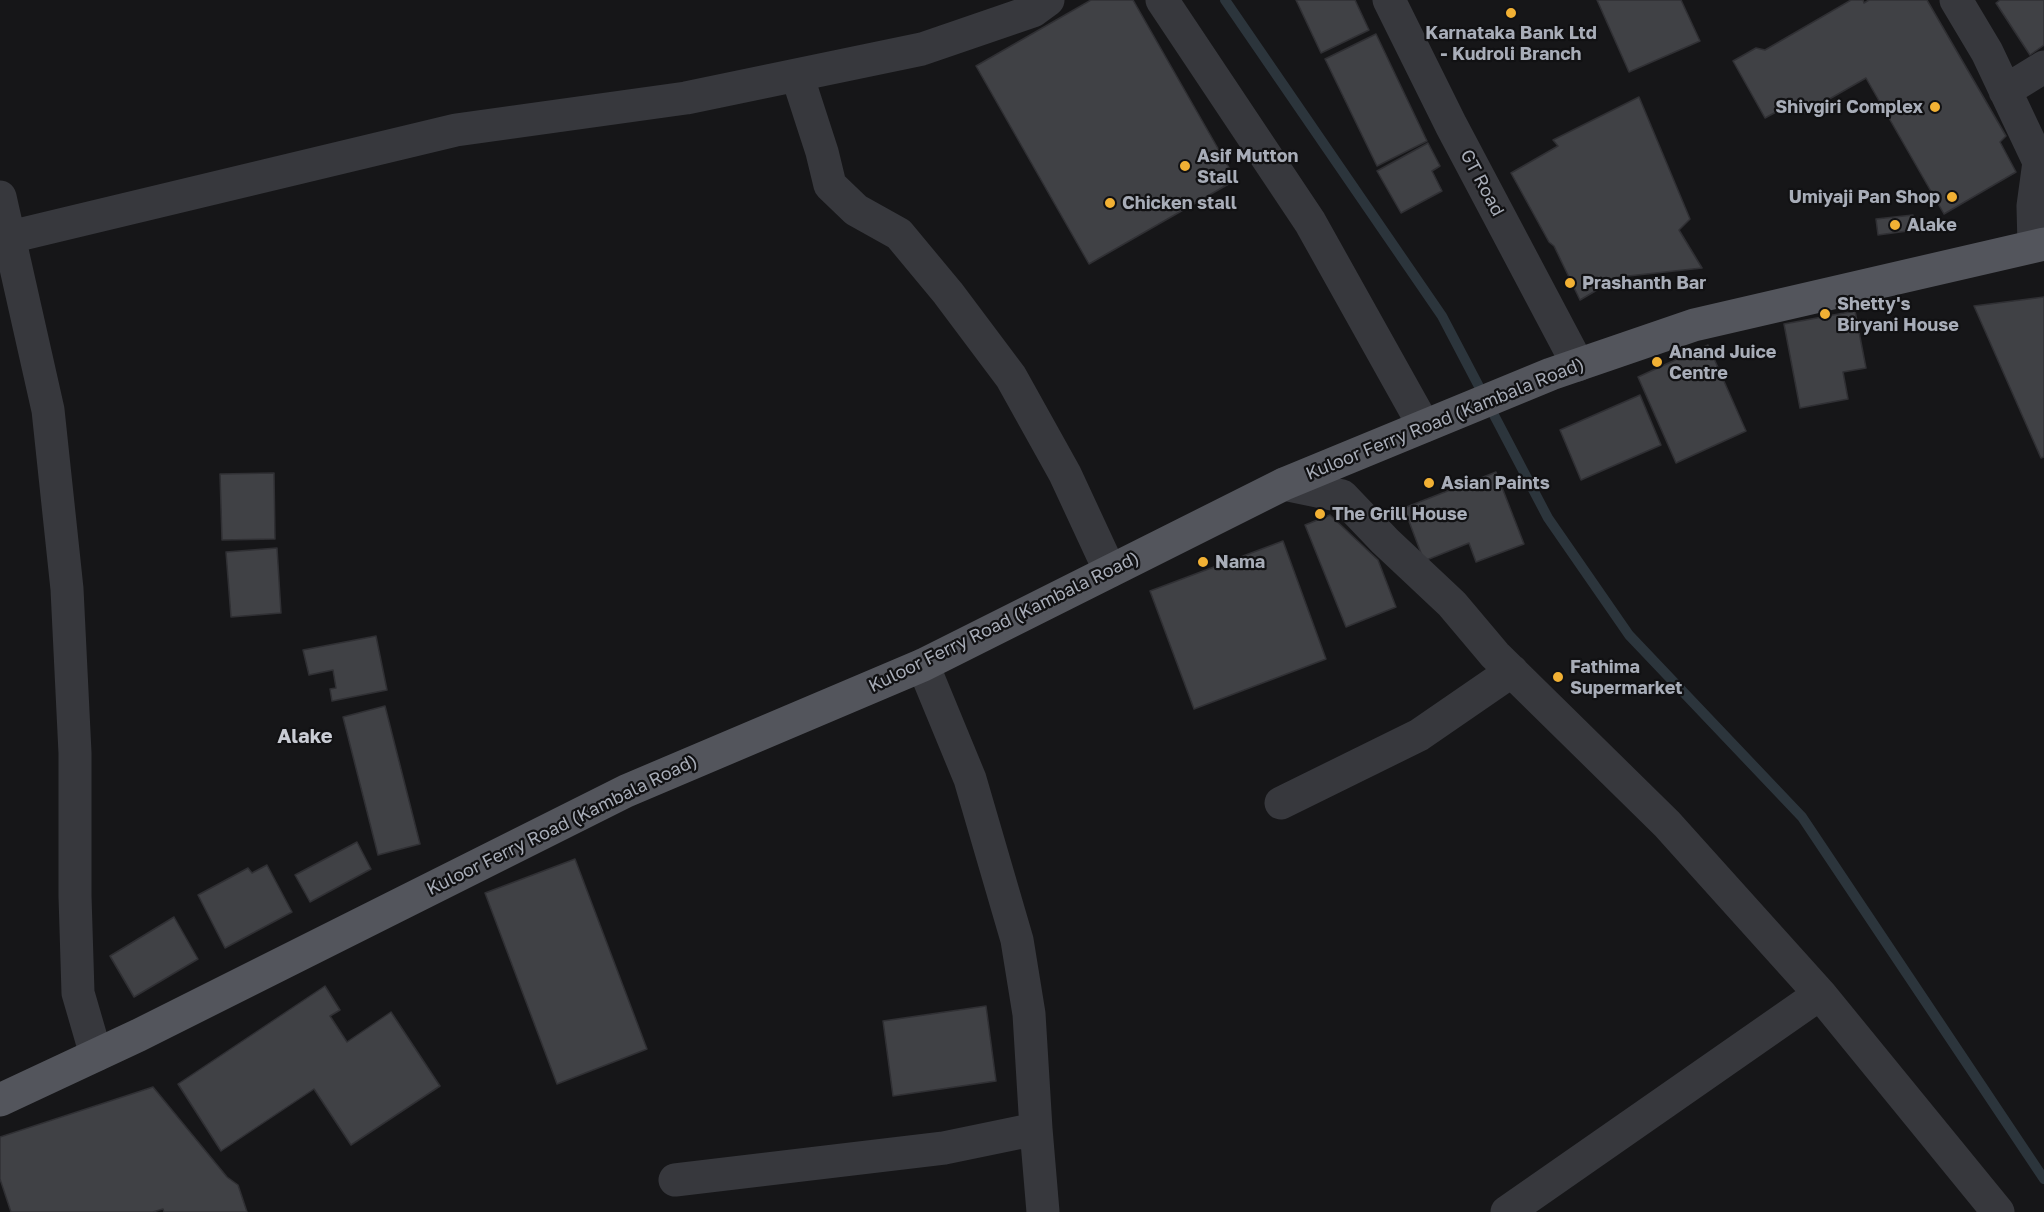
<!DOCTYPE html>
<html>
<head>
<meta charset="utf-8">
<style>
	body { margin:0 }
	canvas { display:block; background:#161618 }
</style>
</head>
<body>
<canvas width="2044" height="1212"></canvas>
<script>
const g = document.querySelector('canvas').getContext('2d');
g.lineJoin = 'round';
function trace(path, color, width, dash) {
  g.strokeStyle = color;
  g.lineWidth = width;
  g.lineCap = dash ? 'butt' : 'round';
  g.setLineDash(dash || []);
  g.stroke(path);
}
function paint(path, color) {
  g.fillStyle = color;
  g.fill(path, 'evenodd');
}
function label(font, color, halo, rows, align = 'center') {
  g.font = font + ' "Golos Text",sans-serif';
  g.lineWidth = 4.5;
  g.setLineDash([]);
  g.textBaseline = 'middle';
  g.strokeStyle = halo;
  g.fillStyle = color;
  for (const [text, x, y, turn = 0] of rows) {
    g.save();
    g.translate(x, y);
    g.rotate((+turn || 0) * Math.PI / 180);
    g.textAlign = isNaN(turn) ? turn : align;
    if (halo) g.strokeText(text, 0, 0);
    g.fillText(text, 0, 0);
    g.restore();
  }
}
trace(new Path2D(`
	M1225 0 1442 316 1548 518 1629 635 1802 817 2044 1179`), '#2c353c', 10);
const building = new Path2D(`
	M1091 0H1133L1232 173V182L1089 264 976 66Z
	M1296 0H1355L1369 30 1321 53Z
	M1597 0H1681L1700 41 1629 72Z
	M1851 0H1863L1864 3 1869 0H1927L2006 136 2000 142 2016 172 1944 214 1866 78 1805 113 1798 100 1765 118 1733 61 1756 48 1765 50Z
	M2000 0H2044V45L2030 55 1996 3Z
	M1376 34 1427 141 1377 166 1325 59Z
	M1639 97 1690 219 1679 230 1702 268 1619 277 1580 300 1554 246 1549 242 1511 173 1558 146 1553 140Z
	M1428 143 1440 166 1432 171 1442 191 1401 213 1377 171Z
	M1913 215 1915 230 1878 235 1876 219Z
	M2044 297V457L2041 458 1974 306Z
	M1855 311 1866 368 1843 372 1848 399 1800 408 1784 324Z
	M1708 345 1746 431 1676 463 1638 377Z
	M1640 395 1661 445 1581 480 1560 430Z
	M1496 472 1524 544 1476 562 1469 543 1424 561 1404 508Z
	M274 473 275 539 222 540 220 474Z
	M1330 515 1378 560 1396 607 1346 627 1305 525Z
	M1283 541 1326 659 1194 709 1150 591Z
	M277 548 281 613 231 617 226 552Z
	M376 636 387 690 332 701 330 689 336 688 333 670 309 675 303 650Z
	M385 706 420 844 378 855 343 717Z
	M357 842 371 869 310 902 295 875Z
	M575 859 647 1049 557 1084 485 893Z
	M267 865 292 912 225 948 198 895 248 868 252 873Z
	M174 917 198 959 134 997 110 956Z
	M325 986 340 1010 330 1016 347 1042 391 1012 440 1086 351 1145 314 1089 221 1151 178 1084Z
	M986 1006 996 1081 893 1096 883 1021Z
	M153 1087 227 1177 238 1185 247 1212H164L163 1209 153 1212H11L0 1179V1137Z`);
paint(building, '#404145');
trace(building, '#303034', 1.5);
trace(new Path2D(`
	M1162 0 1310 222 1424 426
	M1389 0 1451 125 1578 365
	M1956 0 1987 52 2039 162 2033 206 2034 245
	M797 75 822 152 830 185 856 210 899 234 948 293 1011 377 1065 474 1110 571
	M2005 91 2044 67
	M0 197 48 410 67 589 75 753V896L78 993 96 1055
	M10 237 456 130 686 98 922 49 1033 11 1048 0
	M1284 484 1342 496 1385 541 1452 604 1495 655 1667 824 1820 994 1998 1212
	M1281 803 1419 735 1512 671
	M1036 1129 1043 1212
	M675 1180 944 1148 1036 1129 1029 1014 1017 940 970 779 923 665
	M1507 1212 1820 994`), '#37383d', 33);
trace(new Path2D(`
	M0 1100 139 1035 626 791 923 665 1284 484 1551 374 1694 325 2044 244`), '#53555c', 33);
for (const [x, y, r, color] of [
	[1511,13,6,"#f2b134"],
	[1935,107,6,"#f2b134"],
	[1185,166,6,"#f2b134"],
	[1952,197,6,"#f2b134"],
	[1110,203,6,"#f2b134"],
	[1895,225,6,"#f2b134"],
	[1570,283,6,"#f2b134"],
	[1825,314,6,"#f2b134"],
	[1657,362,6,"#f2b134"],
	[1429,483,6,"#f2b134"],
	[1320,514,6,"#f2b134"],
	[1203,562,6,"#f2b134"],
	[1558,677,6,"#f2b134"]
]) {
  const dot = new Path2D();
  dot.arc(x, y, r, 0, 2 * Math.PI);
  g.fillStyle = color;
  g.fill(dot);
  trace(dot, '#111113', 2);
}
label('bold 18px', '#a8adb8', '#111113', [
	["Karnataka Bank Ltd",1511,33,"center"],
	["- Kudroli Branch",1511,54,"center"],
	["Shivgiri Complex",1923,107,"right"],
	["Asif Mutton",1197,156],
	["Stall",1197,177],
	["Umiyaji Pan Shop",1940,197,"right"],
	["Chicken stall",1122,203],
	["Alake",1907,225],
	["Prashanth Bar",1582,283],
	["Shetty's",1837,304],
	["Biryani House",1837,325],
	["Anand Juice",1669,352],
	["Centre",1669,373],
	["Asian Paints",1441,483],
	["The Grill House",1332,514],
	["Nama",1215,562],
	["Fathima",1570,667],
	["Supermarket",1570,688]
], 'left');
label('18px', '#a8adb8', '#111113', [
	["GT Road",1482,183,62],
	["Kuloor Ferry Road (Kambala Road)",1445,419,-22],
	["Kuloor Ferry Road (Kambala Road)",1004,622,-26],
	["Kuloor Ferry Road (Kambala Road)",562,825,-26]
]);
label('bold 20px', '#c9ccd4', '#111113', [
	["Alake",305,737]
]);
</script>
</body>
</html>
